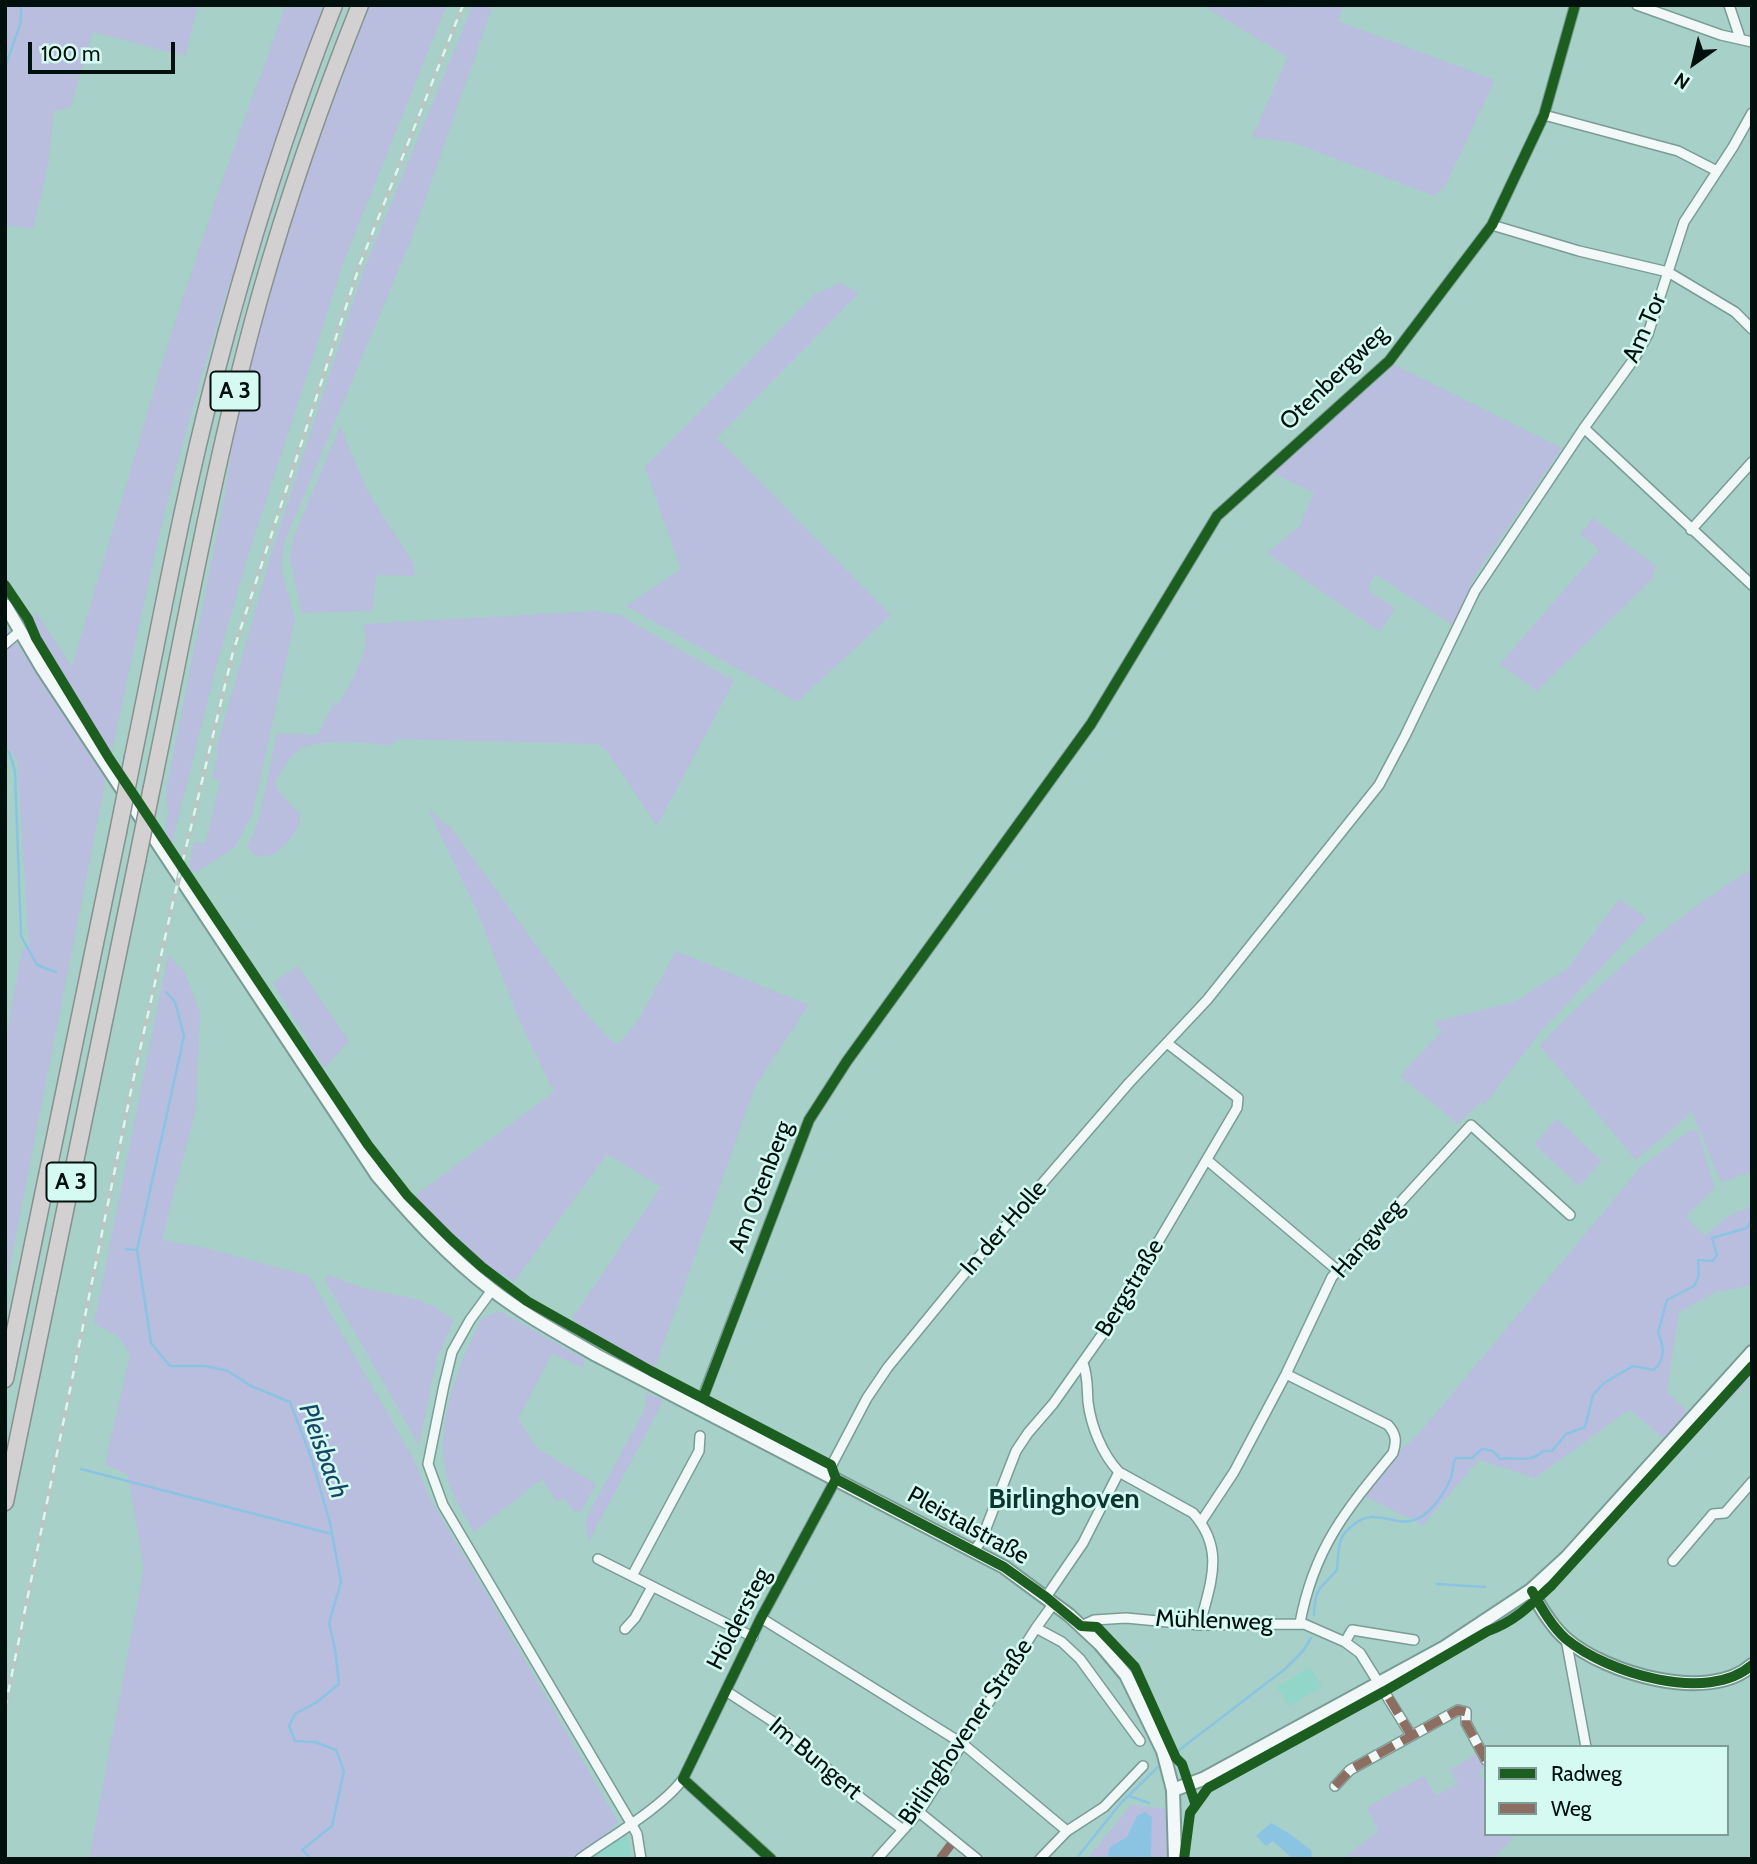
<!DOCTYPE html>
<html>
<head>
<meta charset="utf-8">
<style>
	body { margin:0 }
	#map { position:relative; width:1757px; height:1864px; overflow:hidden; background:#a6d0c8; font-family:Cabin,sans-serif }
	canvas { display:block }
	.frame { position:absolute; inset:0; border:7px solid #00100d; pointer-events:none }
	.legend { position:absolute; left:1484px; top:1745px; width:245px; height:91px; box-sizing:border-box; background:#d5faf2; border:2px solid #809c96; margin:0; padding:9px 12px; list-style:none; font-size:21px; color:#00100d }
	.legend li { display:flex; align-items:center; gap:14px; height:35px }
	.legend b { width:35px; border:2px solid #809c96 }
	.north { position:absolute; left:1659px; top:28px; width:70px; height:70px; -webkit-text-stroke:5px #d5faf2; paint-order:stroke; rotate:214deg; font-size:19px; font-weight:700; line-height:28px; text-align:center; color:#00100d }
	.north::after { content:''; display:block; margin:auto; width:24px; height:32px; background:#00100d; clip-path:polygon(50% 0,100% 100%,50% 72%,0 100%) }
	.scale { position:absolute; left:28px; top:42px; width:147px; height:32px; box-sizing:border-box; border:4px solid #00100d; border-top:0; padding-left:9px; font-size:21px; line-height:24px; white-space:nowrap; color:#00100d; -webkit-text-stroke:5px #d5faf2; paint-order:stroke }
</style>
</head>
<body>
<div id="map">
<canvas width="1757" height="1864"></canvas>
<div class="frame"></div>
<ul class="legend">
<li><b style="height:9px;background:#1b5e20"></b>Radweg</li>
<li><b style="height:9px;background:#8d6e63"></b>Weg</li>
</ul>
<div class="north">N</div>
<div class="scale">100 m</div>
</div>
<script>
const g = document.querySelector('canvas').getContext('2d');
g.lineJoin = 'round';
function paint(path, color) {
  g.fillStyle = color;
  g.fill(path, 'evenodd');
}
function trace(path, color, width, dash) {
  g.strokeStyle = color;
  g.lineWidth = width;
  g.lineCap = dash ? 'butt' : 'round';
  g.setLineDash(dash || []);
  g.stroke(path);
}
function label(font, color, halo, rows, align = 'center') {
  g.font = font + ' Cabin,sans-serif';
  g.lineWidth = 5;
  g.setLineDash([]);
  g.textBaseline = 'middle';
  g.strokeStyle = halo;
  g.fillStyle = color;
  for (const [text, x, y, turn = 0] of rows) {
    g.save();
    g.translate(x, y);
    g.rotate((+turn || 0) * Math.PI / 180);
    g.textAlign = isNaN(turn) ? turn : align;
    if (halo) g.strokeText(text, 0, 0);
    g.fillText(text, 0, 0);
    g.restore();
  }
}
paint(new Path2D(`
	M1310 1667 1322 1687 1289 1706 1277 1687Z
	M626 1832 633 1859H588Z`), '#92d6c9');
paint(new Path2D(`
	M5 5H198L185 56 93 32 70 108 54 111 47 170 33 229 5 225Z
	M286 5H323C269 160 216 317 174 476 150 568 132 662 111 755L27 623 37 613 72 667 170 337 222 181Z
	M370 5H447L344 261 248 556 219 656 171 847 164 837 168 814 166 791 225 493 236 416 287 221Z
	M473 5H493L410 243 285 541 281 569 295 619 253 813 235 847 197 872 188 871 194 842 206 843 220 780 212 778 218 751 216 750 272 551 365 267Z
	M1202 5H1246L1253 9 1257 5H1290L1295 8 1296 5H1344L1338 21 1495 80 1446 184 1435 196 1291 142 1252 137 1288 57Z
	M841 283 859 293 717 438 891 615 797 702 626 606 681 569 645 467 815 294Z
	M1391 363 1562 448 1476 574 1453 625 1375 574 1368 590 1395 608 1380 632 1267 553 1299 527 1314 493 1271 472Z
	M340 426 367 490 414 564 416 576 376 575 373 611 302 613 290 560 293 539Z
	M1593 518 1656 566 1652 579 1537 691 1500 664 1599 550 1580 534Z
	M596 611 620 615 734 681 657 826 607 751 597 744 397 739 393 745C366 744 314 735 294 754 287 761 281 773 275 782L279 792 300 814C302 839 260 875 248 846L259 819 277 733 318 735 334 702 339 704C351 680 373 651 363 624Z
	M5 625 106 778 5 1290V1045L22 950 29 946 17 760 5 742Z
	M428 809 452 829 581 1007 609 1039 619 1044 639 1019 676 951 809 1005 755 1087 654 1371 575 1323 573 1317 661 1187 607 1154 514 1282 470 1254 415 1196 554 1092 518 1018 477 911Z
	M1752 869V1171L1721 1183 1692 1112 1636 1160 1540 1045C1607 976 1669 920 1752 869Z
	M1619 899 1647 918 1539 1034 1484 1105 1480 1102 1458 1124 1400 1076 1442 1031 1434 1022 1514 1002 1567 969Z
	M168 955 184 971 200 1012 196 1108 162 1240 206 1248 309 1276 413 1458 430 1499 484 1589 618 1822 605 1835 572 1859H89L144 1568 128 1475 105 1464 130 1354 118 1336 94 1324Z
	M298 966 349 1041 324 1069 273 983Z
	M1557 1119 1602 1161 1579 1186 1534 1144Z
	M1690 1130 1698 1132 1715 1188 1687 1215V1218L1705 1236 1728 1216 1752 1206V1288L1749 1286 1716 1292 1679 1312 1667 1392 1689 1413 1666 1441 1630 1409 1535 1478 1479 1460 1423 1525 1364 1496 1403 1447 1417 1436 1641 1167Z
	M328 1275C342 1280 356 1286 371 1290 406 1297 424 1297 454 1320L437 1358 419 1445 325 1280Z
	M500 1311 584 1359V1368L552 1354 518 1419 537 1448 596 1484 581 1512C573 1514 568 1505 565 1498L557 1502 542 1479 474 1532C467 1518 457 1504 451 1489 430 1436 457 1366 482 1318Z
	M1752 1369V1377L1678 1452 1674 1449Z
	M646 1393 664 1400 589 1541 585 1520 646 1407Z
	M1478 1753 1485 1766 1479 1772 1486 1786V1834H1517L1492 1859H1343L1378 1831 1367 1807 1424 1776 1436 1796 1458 1783 1450 1770Z
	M1131 1805 1169 1809 1170 1859H1087Z`), '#b9bede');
paint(new Path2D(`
	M1145 1812 1152 1817 1151 1859H1107L1110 1847 1127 1837 1137 1816Z
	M1271 1823 1290 1834 1311 1850 1312 1859H1293L1273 1841 1266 1846 1256 1836Z`), '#8bc4e3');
trace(new Path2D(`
	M5 67 21 22V5
	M5 748 9 752 15 771 21 936 37 965 56 972
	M166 992 175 1002 184 1036 137 1250 151 1343 170 1366H205L228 1371 251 1386 290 1402 312 1460 330 1523 341 1582 329 1623 335 1649 339 1684 317 1702 295 1714 289 1726 295 1741 315 1742 336 1750 344 1771 332 1826 302 1850 312 1859
	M126 1249 136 1250
	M81 1469 332 1534
	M1437 1584 1485 1587
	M1314 1615C1315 1586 1320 1590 1337 1570 1338 1561 1338 1551 1340 1543 1341 1537 1347 1530 1352 1526 1380 1501 1400 1539 1430 1510 1438 1502 1447 1488 1451 1478 1454 1471 1451 1465 1456 1458H1472L1482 1449 1493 1451 1500 1459C1517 1456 1530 1464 1543 1451H1552L1566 1434 1585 1427 1593 1395 1604 1383 1633 1366 1654 1370C1666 1358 1664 1347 1658 1333L1667 1300 1694 1286 1699 1275 1698 1260 1713 1261 1717 1255 1712 1238 1747 1228 1752 1219
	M1170 1757 1285 1669 1303 1651 1311 1638
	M1129 1796 1149 1803
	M1076 1859 1120 1804 1162 1763`), '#8bc4e3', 2.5);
const street = new Path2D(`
	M1637 5 1721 35 1752 42
	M1729 5 1740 38
	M1544 115 1678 151 1717 171
	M1492 225 1579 251 1668 272 1735 312 1752 329
	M1584 428 1752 585
	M1691 530 1752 462
	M5 644 20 631
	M1207 1160 1337 1270
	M492 1290 470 1320 452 1352 444 1385 428 1464 443 1505 631 1823 637 1834 641 1859
	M1286 1374 1388 1425C1396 1434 1397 1441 1393 1453 1346 1510 1314 1548 1300 1623
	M699 1407 809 1120 847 1061 1091 724 1217 516 1389 361 1492 225 1544 115 1575 5
	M1119 1472 1193 1513C1226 1550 1210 1583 1200 1625
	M827 1474 867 1398 888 1367 965 1273 1129 1083 1207 1000 1379 785 1405 736 1475 591 1584 428 1634 359 1648 334 1684 222 1733 147 1752 113
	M1201 1522 1234 1472 1286 1374 1332 1277 1471 1125 1570 1215
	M974 1551 981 1541 1016 1451 1028 1433 1053 1404 1111 1322 1237 1108 1238 1098 1167 1043
	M598 1559 753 1637
	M1673 1561 1713 1514 1725 1513 1752 1482
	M632 1576 699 1451 700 1436
	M1046 1597 1083 1543 1119 1472C1102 1454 1091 1426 1088 1402 1087 1388 1088 1376 1083 1363
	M761 1618 963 1744 1067 1831
	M1081 1626 1094 1620 1126 1618 1200 1625 1304 1624 1345 1642 1360 1653 1411 1735
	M1036 1628 1062 1642 1080 1659 1140 1741
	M625 1629 635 1618 652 1587
	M1566 1639 1586 1747
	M1345 1642 1352 1630 1414 1640
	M726 1691 775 1723 861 1798 902 1829
	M683 1779 771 1859
	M1335 1786 1350 1770 1458 1710 1466 1712V1723L1486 1760
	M919 1812 977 1859
	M580 1859C609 1838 663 1807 683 1779L761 1618 836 1479
	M877 1859 919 1812 1036 1628 1054 1603
	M1040 1859 1067 1831 1104 1807 1143 1766`);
const secondary = new Path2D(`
	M5 605 42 668 377 1175C412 1216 448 1256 491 1289 523 1314 560 1334 596 1355L1004 1567 1069 1615 1100 1644 1126 1675 1163 1751 1173 1790 1175 1859
	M1531 1590C1540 1607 1551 1626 1566 1639 1605 1673 1709 1704 1752 1665
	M1173 1790 1203 1779 1445 1647 1531 1590 1566 1558 1752 1352`);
const highway = new Path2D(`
	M133 757C159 633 181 507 213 384 246 255 285 129 334 5
	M152 787C186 623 215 457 260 296 288 197 322 100 360 5
	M5 1379 118 832
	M5 1502 137 861`);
trace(street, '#7a9c96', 12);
trace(secondary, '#7a9c96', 16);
trace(highway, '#879190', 19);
trace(street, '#f2f8f7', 9);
trace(secondary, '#f2f8f7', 12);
trace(highway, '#d3d0d1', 16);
const rail = new Path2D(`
	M5 1708 133 1081 173 902 233 652 360 264 463 5`);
trace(rail, '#bac6c4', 5);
trace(rail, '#d5faf2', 2.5, [8]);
const highwayBridge = new Path2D(`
	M118 832 133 757
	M137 861 152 787`);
trace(highwayBridge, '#879190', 19, []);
trace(highwayBridge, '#d3d0d1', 16);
trace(new Path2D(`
	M1389 1698 1411 1735
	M1335 1786 1350 1770 1458 1710 1466 1712V1723L1486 1760
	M940 1859 955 1839`), '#8d6e63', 9, [18, 9]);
trace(new Path2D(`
	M5 585 28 619 36 638 109 758 368 1145 407 1195 450 1238 482 1267 527 1301 651 1371 831 1465 836 1479
	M703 1398 809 1120 847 1061 1091 724 1217 516 1389 361 1492 225 1544 115 1575 5
	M836 1479 1004 1567 1046 1597 1081 1626 1097 1627 1135 1667 1176 1758 1182 1764 1195 1803
	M1532 1591C1541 1607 1552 1627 1566 1639 1607 1673 1708 1704 1752 1665
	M771 1859 683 1779 761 1618 836 1479
	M1184 1859 1190 1813 1208 1788 1385 1691 1488 1631C1514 1622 1532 1604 1552 1585L1752 1366`), '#1b5e20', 10);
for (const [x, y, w] of [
	[235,391,49],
	[71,1182,49]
]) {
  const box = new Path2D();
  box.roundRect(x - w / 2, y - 19.5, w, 39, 5);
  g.fillStyle = '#d5faf2';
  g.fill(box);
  trace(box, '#00100d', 2);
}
label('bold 23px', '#00100d', null, [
	["A 3",235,391],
	["A 3",71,1182]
]);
label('24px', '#00100d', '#d5faf2', [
	["Am Tor",1645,328,-66],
	["Otenbergweg",1334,378,-44],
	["Am Otenberg",761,1187,-69],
	["In der Holle",1004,1228,-49],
	["Hangweg",1368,1239,-49],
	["Bergstraße",1130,1288,-59],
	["Pleistalstraße",968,1526,29],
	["Höldersteg",739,1619,-63],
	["Mühlenweg",1214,1621,2],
	["Birlinghovener Straße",966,1732,-56],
	["Im Bungert",815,1759,40]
]);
label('italic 26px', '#154665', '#d5faf2', [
	["Pleisbach",323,1451,70]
]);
label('bold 28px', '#0b3630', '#d5faf2', [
	["Birlinghoven",1064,1500]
]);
</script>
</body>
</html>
